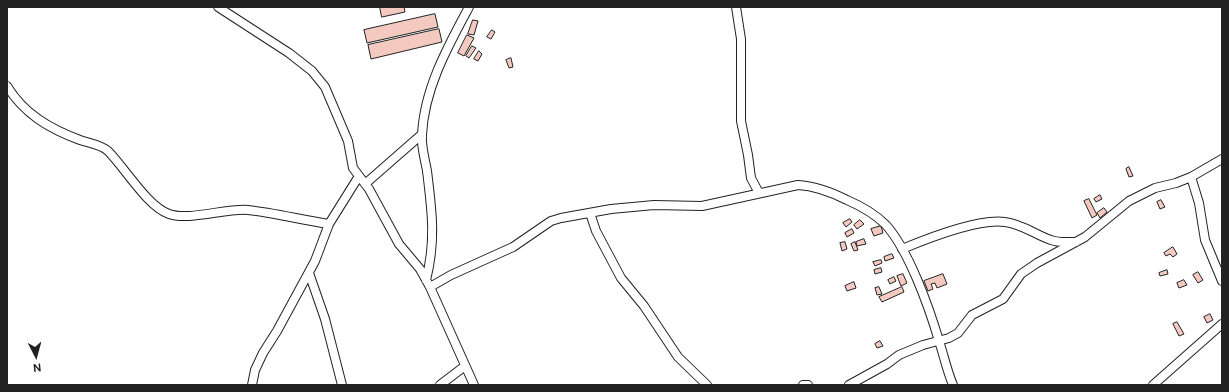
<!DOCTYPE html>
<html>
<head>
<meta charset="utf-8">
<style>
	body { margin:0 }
	#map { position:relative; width:1229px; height:392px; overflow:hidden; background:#fff; font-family:"DM Sans",sans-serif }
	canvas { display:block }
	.frame { position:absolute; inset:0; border:8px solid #222; pointer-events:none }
	.north { position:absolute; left:16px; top:336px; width:40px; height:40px; -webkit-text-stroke:3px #fff; paint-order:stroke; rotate:174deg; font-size:11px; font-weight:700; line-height:16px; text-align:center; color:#222 }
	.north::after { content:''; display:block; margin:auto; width:14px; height:18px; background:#222; clip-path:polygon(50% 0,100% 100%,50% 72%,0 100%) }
</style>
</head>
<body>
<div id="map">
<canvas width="1229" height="392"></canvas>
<div class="frame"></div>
<div class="north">N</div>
</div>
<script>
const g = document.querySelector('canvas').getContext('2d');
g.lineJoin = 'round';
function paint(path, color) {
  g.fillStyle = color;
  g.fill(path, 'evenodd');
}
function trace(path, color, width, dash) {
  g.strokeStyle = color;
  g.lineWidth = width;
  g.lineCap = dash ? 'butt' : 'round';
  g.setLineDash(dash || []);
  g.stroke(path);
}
const building = new Path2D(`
	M380 7H404L405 12 382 17Z
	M435 14 438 27 367 43 364 30Z
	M473 20 478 21 474 35 468 34Z
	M439 29 442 42 371 59 368 45Z
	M492 30 495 32 491 39 487 37Z
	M467 35 474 38 464 56 458 53Z
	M472 46 476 48 469 58 466 56Z
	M479 51 482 54 478 61 474 59Z
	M511 58 513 67 509 68 506 60Z
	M1129 167 1133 176 1129 177 1126 169Z
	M1100 195 1102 199 1096 202 1094 199Z
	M1089 199 1097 215 1092 218 1084 201Z
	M1161 200 1165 207 1160 209 1157 202Z
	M1104 208 1107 212 1100 218 1097 213Z
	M850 219 852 222 846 227 843 223Z
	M860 220 864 224 857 229 854 225Z
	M881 226 883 233 874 236 871 229Z
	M852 229 854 233 847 237 845 233Z
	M864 239 866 244 857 246 856 242Z
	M845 242 847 249 842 251 840 243Z
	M855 242 858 250 854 251 851 244Z
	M1173 247 1177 254 1173 257 1170 254 1166 256 1164 253Z
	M892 254 894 258 885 261 884 257Z
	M881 260 882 263 875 266 873 262Z
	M881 268 882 272 875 274 874 270Z
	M1167 270 1168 274 1160 276 1159 273Z
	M1198 272 1203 280 1198 283 1193 275Z
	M903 274 907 283 901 286 897 276Z
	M943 274 947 284 937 288 935 283 931 284 933 289 928 291 924 281Z
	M894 277 896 281 890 284 888 280Z
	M1184 280 1187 285 1179 288 1177 283Z
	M854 282 856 288 847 291 845 286Z
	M879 287 882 294 877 295 875 288Z
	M902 287 904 292 882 302 879 297Z
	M1210 314 1213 320 1207 323 1204 317Z
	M1177 322 1184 334 1179 336 1173 324Z
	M880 341 883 346 877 348 875 344Z`);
paint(building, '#f3c9c0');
trace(building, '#222', 1);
const street = new Path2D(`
	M218 7 289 53 312 71 325 87 348 141 353 168 369 189 399 244 420 269 430 287 474 385
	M736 7 741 39V121L748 155 751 178 759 193
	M7 86C24 114 50 129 80 140 89 143 102 145 108 151 125 168 147 206 169 214 188 221 227 208 248 210 275 213 302 220 329 224
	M1191 177 1199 203 1205 240 1222 281
	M365 184 421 135
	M590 213 596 231 621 278 644 306 678 357 707 385
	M902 249C926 239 979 218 1005 222 1022 224 1036 235 1051 240 1058 243 1068 242 1076 242
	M309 273 325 319 342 385
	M426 280C436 241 432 211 427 171 425 159 421 147 422 135 424 89 448 46 469 7
	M430 287 451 275 513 247 551 221 561 218 611 209 654 205 702 206 798 185C816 186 831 192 847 200 861 206 875 214 886 225 909 251 929 307 939 341 944 356 947 371 953 385
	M252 385 255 370 263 353 277 331 315 261 329 224 359 176
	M440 385 465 366
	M803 385H808
	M849 385 887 364 899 355 923 345 949 338 958 333 972 315 1003 299 1021 274 1037 263 1085 237 1129 201 1155 188 1176 183 1191 177 1222 159
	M1153 385 1222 324`);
trace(street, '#222', 10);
trace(street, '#fff', 8);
</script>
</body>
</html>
